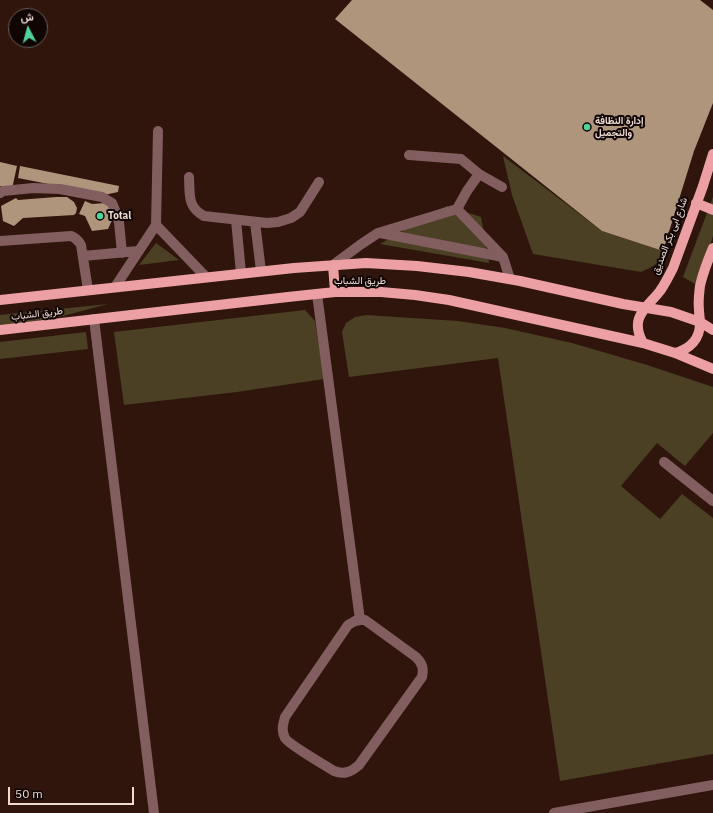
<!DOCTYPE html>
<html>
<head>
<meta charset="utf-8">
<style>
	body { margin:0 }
	#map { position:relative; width:713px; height:813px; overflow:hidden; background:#30150c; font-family:"IBM Plex Sans",Vazirmatn,sans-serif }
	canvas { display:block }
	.north { position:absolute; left:8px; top:8px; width:40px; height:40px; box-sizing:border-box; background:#0f0503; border:1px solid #685b57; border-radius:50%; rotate:354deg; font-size:11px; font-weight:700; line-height:16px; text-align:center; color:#eedbd4 }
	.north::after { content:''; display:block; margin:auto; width:14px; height:18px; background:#4fd399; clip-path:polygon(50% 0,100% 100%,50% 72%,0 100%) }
	.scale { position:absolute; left:8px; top:787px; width:126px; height:18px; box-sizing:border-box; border:2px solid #eedbd4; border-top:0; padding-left:5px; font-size:12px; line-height:14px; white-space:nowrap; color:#eedbd4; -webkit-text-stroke:3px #0f0503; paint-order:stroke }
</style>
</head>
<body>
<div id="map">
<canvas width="713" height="813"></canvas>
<div class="north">ش</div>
<div class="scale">50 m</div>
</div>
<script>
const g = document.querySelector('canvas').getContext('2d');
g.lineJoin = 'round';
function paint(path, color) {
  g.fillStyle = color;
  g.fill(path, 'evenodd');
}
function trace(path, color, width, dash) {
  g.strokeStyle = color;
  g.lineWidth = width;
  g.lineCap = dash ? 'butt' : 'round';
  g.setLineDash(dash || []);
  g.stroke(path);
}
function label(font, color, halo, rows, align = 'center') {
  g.font = font + ' "IBM Plex Sans",Vazirmatn,sans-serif';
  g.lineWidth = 4;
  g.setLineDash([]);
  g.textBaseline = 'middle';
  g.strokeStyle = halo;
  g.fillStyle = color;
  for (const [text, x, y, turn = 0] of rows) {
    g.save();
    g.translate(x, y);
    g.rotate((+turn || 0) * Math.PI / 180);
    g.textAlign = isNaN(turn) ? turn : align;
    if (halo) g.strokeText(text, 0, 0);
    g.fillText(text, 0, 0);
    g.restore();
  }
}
paint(new Path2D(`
	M503 156 602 231 663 251C661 264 652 267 641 272L533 254 512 195Z
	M713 197V236L697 285 683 277Z
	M447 206 481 217 489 263 380 244Z
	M156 243 179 260 139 265Z
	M108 304 63 316 30 322 0 326V315Z
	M305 310 315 321 324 379 237 392 124 405 114 332Z
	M366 315 458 321 505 328 572 343 647 365 713 387V433L685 466 657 443 621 486 660 519 682 494 713 518V754L560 781 498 358 349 377 342 332 346 323 355 317Z
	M86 332 88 349 0 359V342Z`), '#4b4024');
paint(new Path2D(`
	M352 0H700L713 10V103L694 151 663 251 602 231 335 19Z
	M0 162 17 166 12 189 0 186Z
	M20 166 119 186 118 192 104 195 18 178Z
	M56 197H67L74 202 77 208 76 213 74 215 23 218 14 226 3 221 1 206 16 198 18 200Z
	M85 201 92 204 106 203 114 216 108 229 92 231 85 216 79 214Z`), '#b0957d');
trace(new Path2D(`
	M409 155 461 159 479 174 502 187
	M189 177C190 194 187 207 204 216L267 223 278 222 291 218 300 212 319 182
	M0 193 3 191 33 188 60 189 102 197 112 203 117 215 119 222 122 253
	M457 209 503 257 510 279
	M236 220 241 273
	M255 222 261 271
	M156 225 206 277
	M380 233 503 257
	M0 241 71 236C76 238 78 240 81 245L88 290
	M83 256 138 251
	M333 265 360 245 378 233 457 209 467 191 479 174
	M115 287 156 225 158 131
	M317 294 360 620
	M94 319 154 813
	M664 462 713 501
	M360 620H365L416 657C422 663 424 668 422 677L359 765C351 772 344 775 334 771 326 766 288 744 285 738 281 731 283 724 285 717L348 625 355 621Z
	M554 813 713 785`), '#835e60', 10);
trace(new Path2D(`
	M696 203 713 210
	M333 265 335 292
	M0 300 294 268 366 263 417 266 469 272 520 281 623 304 671 312 700 322 713 330
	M0 330 288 297 335 292H381L415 295 449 300 643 343 675 353 713 369
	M643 343C629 317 646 309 660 291 665 284 669 276 673 268L703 186 713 154
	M675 353C690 349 700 339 700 323 700 318 699 314 699 310 698 302 699 294 700 286 703 272 708 260 713 248`), '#eca0a3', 10);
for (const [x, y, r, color] of [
	[587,127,4,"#4fd399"],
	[100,216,4,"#4fd399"]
]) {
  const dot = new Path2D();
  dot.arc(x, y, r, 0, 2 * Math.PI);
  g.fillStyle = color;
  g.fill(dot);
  trace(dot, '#0f0503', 1.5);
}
label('bold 10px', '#eedbd4', '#0f0503', [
	["إدارة النظافة",595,121],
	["والتجميل",595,133],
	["Total",108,216]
], 'left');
label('10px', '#eedbd4', '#0f0503', [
	["شارع ابى بكر الصديق",670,236,-69],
	["طريق الشباب",360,281],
	["طريق الشباب",37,314,-7]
]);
</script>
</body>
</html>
